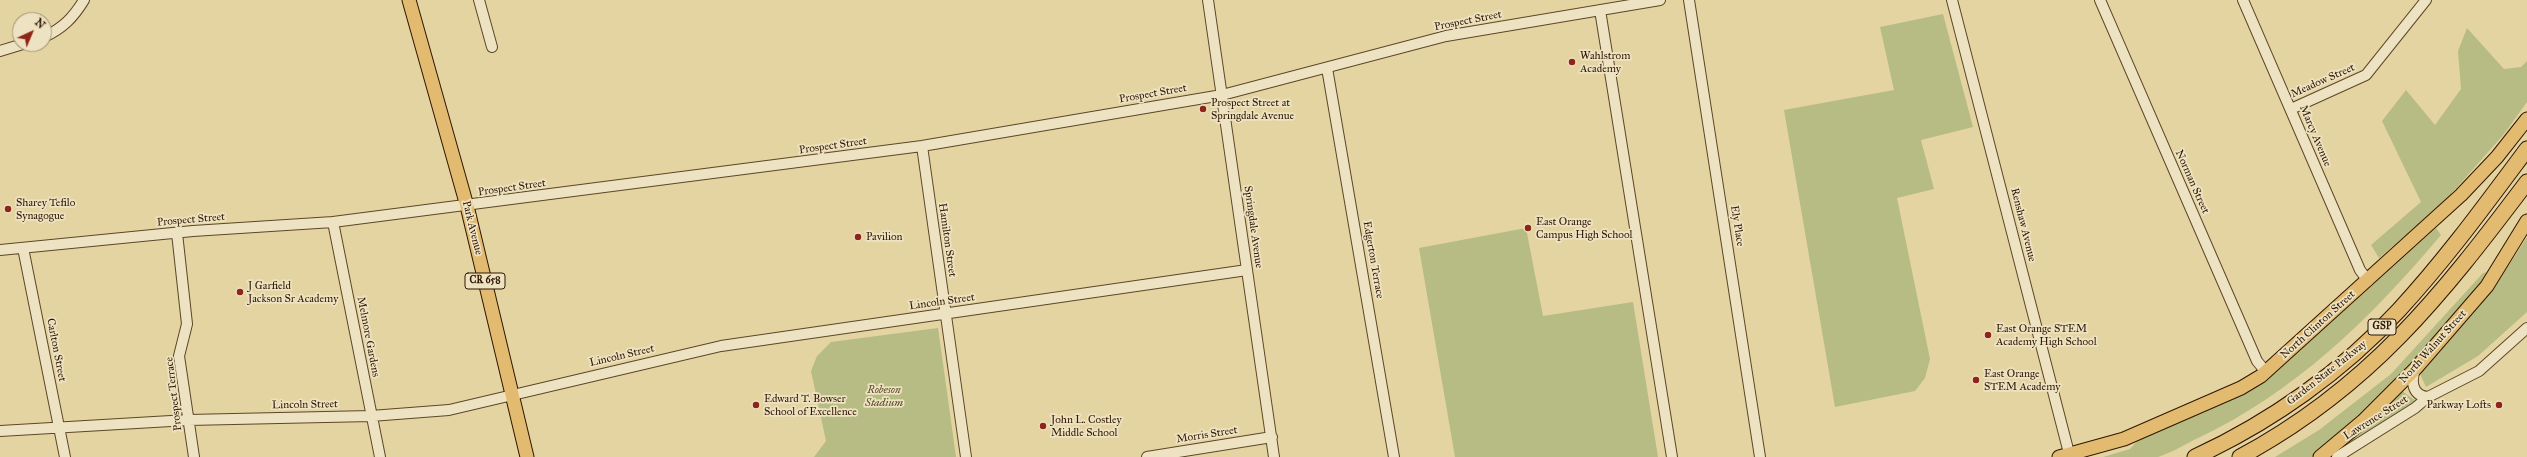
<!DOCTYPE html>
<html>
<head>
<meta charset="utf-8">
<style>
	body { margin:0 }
	#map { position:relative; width:2527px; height:457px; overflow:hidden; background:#e4d4a1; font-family:"IM FELL Great Primer",serif }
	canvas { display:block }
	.north { position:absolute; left:12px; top:12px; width:40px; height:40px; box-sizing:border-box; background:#ede3c2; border:1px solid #a19174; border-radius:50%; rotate:44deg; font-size:11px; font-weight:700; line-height:16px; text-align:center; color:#301600 }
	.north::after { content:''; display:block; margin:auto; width:14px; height:18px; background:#8f2418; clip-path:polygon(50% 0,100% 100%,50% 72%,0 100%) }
</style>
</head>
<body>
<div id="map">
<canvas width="2527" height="457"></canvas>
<div class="north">N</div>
</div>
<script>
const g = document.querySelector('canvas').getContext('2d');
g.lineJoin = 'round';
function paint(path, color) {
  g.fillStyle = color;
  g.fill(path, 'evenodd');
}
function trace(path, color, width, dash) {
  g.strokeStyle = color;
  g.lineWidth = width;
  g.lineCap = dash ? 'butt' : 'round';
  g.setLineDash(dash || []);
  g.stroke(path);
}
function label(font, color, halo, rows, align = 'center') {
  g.font = font + ' "IM FELL Great Primer",serif';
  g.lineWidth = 3.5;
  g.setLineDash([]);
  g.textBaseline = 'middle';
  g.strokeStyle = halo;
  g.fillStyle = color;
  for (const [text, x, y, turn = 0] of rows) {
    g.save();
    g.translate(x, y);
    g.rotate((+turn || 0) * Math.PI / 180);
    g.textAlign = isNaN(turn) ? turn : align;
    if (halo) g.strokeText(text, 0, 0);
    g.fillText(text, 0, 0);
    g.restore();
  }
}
paint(new Path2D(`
	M1943 14 1973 127 1921 140 1934 189 1897 198 1930 359 1925 378 1915 391 1835 407 1784 110 1894 90 1880 27Z
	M2467 28 2504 69 2521 67 2527 61V102L2504 134 2445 201 2379 258 2371 245 2421 202 2382 121 2406 90 2435 125 2461 89 2458 51Z
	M1526 228 1543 316 1633 302 1658 457H1455L1419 248Z
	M2436 228 2441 235C2372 317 2295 393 2196 439 2184 445 2171 453 2158 457 2144 457 2118 457 2103 457L2130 449 2139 439 2224 403 2276 372Z
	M2527 237V312L2478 356 2426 387 2420 374C2459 331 2497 286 2527 237Z
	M2493 271 2437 336 2356 422 2312 457H2275L2319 430 2391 374 2483 273Z
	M938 328 956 457H814L826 441 811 371 817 356 831 342Z
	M2402 391 2416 401 2341 450Z`), '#b6bc83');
const minor = new Path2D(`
	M479 0 492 47
	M1208 0 1274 457
	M1689 0 1760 457
	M1952 0 2070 457
	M2100 0 2257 361 2266 372
	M2243 0 2360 270 2368 281
	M1600 10 1672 457
	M44 37C63 28 73 18 84 0
	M0 51 23 44
	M1327 68 1394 457
	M2291 109 2366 75 2426 0
	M922 146 966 457
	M333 222 380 457
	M177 233 187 324 179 356 194 457
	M23 248 65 457
	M0 250 193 231 333 222 922 146 1222 95 1446 36 1660 0
	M2416 368C2410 380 2412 396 2428 397
	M0 431 188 420 371 416 449 410 721 346 1247 270
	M1147 457 1272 437
	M2337 457 2415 408 2428 397 2479 371 2527 328`);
const major = new Path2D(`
	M409 0 467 206 527 457
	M2059 457 2124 439 2241 388 2261 376 2461 195 2497 157 2527 119
	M2320 457 2363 421 2416 368 2487 286 2527 221`);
const highway = new Path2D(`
	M2195 457C2271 422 2343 371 2399 310 2446 259 2486 204 2527 149
	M2240 457C2369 388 2441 296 2527 182`);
trace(minor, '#5d4628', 12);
trace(major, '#301600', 15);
trace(highway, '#301600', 17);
trace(minor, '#ede3c2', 10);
trace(major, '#e2ba70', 13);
trace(highway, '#e2ba70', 15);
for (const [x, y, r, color] of [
	[1572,62,4,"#8f2418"],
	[1203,109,4,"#8f2418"],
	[8,209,4,"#8f2418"],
	[1528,228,4,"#8f2418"],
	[858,237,4,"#8f2418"],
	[240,292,4,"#8f2418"],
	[1988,335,4,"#8f2418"],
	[1976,380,4,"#8f2418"],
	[756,405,4,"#8f2418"],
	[2499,405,4,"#8f2418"],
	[1043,426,4,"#8f2418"]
]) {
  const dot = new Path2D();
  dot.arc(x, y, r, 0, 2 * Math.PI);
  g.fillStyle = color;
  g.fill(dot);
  trace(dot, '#ede3c2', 1.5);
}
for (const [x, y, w] of [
	[485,281,40],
	[2382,327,28]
]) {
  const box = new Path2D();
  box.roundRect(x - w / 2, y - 8, w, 16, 3);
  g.fillStyle = '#ede3c2';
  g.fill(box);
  trace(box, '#301600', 1);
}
label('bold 10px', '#301600', null, [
	["CR 658",485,281],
	["GSP",2382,327]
]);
label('11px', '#301600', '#ede3c2', [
	["Prospect Street",1468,21,-11],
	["Meadow Street",2323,81,-24],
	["Prospect Street",1153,94,-10],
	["Marcy Avenue",2315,136,67],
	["Prospect Street",833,146,-8],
	["Norman Street",2192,182,66],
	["Prospect Street",512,188,-8],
	["Prospect Street",191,220,-5],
	["Renshaw Avenue",2023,225,76],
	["Ely Place",1737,226,81],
	["Springdale Avenue",1253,227,82],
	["Park Avenue",472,228,76],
	["Hamilton Street",947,240,82],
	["Edgerton Terrace",1373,260,80],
	["Lincoln Street",942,302,-8],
	["North Clinton Street",2318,325,-42],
	["Melmore Gardens",368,337,79],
	["North Walnut Street",2433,347,-48],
	["Carlton Street",56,350,79],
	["Lincoln Street",622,356,-13],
	["Garden State Parkway",2327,373,-38],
	["Prospect Terrace",174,394,-97],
	["Lincoln Street",305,405,-1],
	["Lawrence Street",2376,418,-32],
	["Morris Street",1207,435,-9]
]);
label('11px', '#301600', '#ede3c2', [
	["Wahlstrom",1580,56],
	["Academy",1580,69],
	["Prospect Street at",1211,103],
	["Springdale Avenue",1211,116],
	["Sharey Tefilo",16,203],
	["Synagogue",16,216],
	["East Orange",1536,222],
	["Campus High School",1536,235],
	["Pavilion",866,237],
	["J Garfield",248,286],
	["Jackson Sr Academy",248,299],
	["East Orange STEM",1996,329],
	["Academy High School",1996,342],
	["East Orange",1984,374],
	["STEM Academy",1984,387],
	["Edward T. Bowser",764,399],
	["School of Excellence",764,412],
	["Parkway Lofts",2491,405,"right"],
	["John L. Costley",1051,420],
	["Middle School",1051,433]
], 'left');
label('italic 11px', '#584827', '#ede3c2', [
	["Robeson",884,390],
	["Stadium",884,403]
]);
</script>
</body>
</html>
